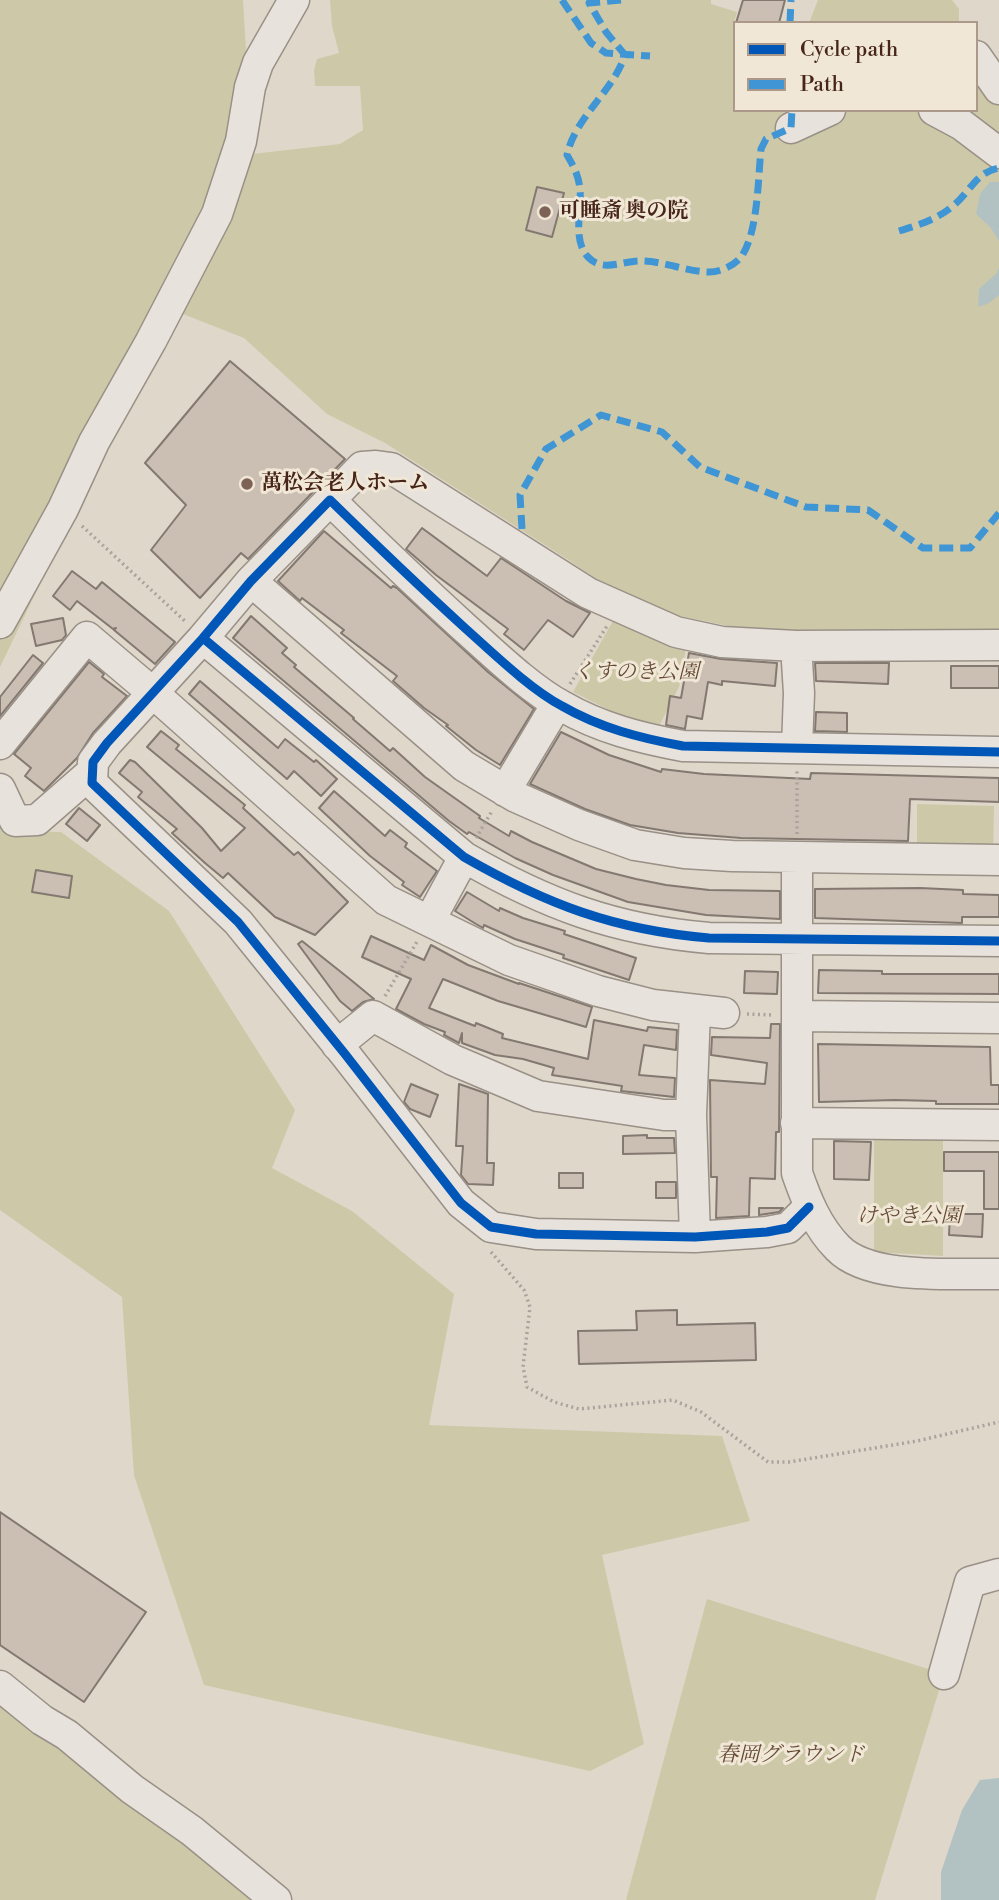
<!DOCTYPE html>
<html>
<head>
<meta charset="utf-8">
<style>
	body { margin:0 }
	#map { position:relative; width:999px; height:1900px; overflow:hidden; background:#dfd7c9; font-family:"Libre Bodoni",serif }
	canvas { display:block }
	.legend { position:absolute; left:733px; top:21px; width:245px; height:91px; box-sizing:border-box; background:#f0e7d6; border:2px solid #ac998a; margin:0; padding:9px 12px; list-style:none; font-size:21px; color:#472518 }
	.legend li { display:flex; align-items:center; gap:14px; height:35px }
	.legend b { width:35px; border:2px solid #ac998a }
</style>
</head>
<body>
<div id="map">
<canvas width="999" height="1900"></canvas>
<ul class="legend">
<li><b style="height:9px;background:#0057b8"></b>Cycle path</li>
<li><b style="height:9px;background:#4095d4"></b>Path</li>
</ul>
</div>
<script>
const g = document.querySelector('canvas').getContext('2d');
g.lineJoin = 'round';
function paint(path, color) {
  g.fillStyle = color;
  g.fill(path, 'evenodd');
}
function trace(path, color, width, dash) {
  g.strokeStyle = color;
  g.lineWidth = width;
  g.lineCap = dash ? 'butt' : 'round';
  g.setLineDash(dash || []);
  g.stroke(path);
}
function label(font, color, halo, rows, align = 'center') {
  g.font = font + ' "Libre Bodoni","Noto Serif JP",serif';
  g.lineWidth = 6;
  g.setLineDash([]);
  g.textBaseline = 'middle';
  g.strokeStyle = halo;
  g.fillStyle = color;
  for (const [text, x, y, turn = 0] of rows) {
    g.save();
    g.translate(x, y);
    g.rotate((+turn || 0) * Math.PI / 180);
    g.textAlign = isNaN(turn) ? turn : align;
    if (halo) g.strokeText(text, 0, 0);
    g.fillText(text, 0, 0);
    g.restore();
  }
}
paint(new Path2D(`
	M0 0H243L252 154 340 144 363 130 360 86H315L314 70 317 59 339 53 332 26 330 0H711V4L737 12 734 23 735 110H976V42L999 59V633L837 634 743 629 680 616 616 592 567 559 385 443 327 414 244 338 165 307 74 484 39 586 0 667Z
	M818 0H952L959 9V23H809Z
	M614 619 687 642 679 687 658 728 615 713 573 692Z
	M917 804 994 806 993 859 917 858Z
	M0 821 5 831 61 832 169 911 295 1110 272 1168 352 1211 454 1294 429 1425 722 1436 750 1521 602 1555 644 1744 590 1771 204 1685 134 1475 122 1297 0 1210Z
	M874 1132H943V1256L874 1252Z
	M707 1599 944 1674 875 1900H626Z
	M0 1684 273 1900H0Z`), '#cdc9a8');
paint(new Path2D(`
	M990 182H999V241L990 227 976 214 980 194Z
	M999 267V295L989 303 978 307 979 289 997 273Z
	M999 1778V1900H941V1872L962 1810 980 1780Z`), '#b2c1c2');
const building = new Path2D(`
	M743 0H785L779 23H736Z
	M537 187 564 193 552 237 526 230Z
	M230 361 345 459 248 559 241 553 200 598 151 550 186 505 145 463Z
	M422 528 487 576 501 558 566 601 590 613 573 637 548 620 524 650 504 634 508 629 436 575 406 549Z
	M324 531 391 588 393 586 397 588 488 672 534 709 500 765 476 750 446 726 448 725 424 708 393 681 397 676 341 633 344 630 302 598 300 601 278 581Z
	M72 571 96 589 102 582 175 642 155 664 114 630 116 628 113 629 77 601 70 610 53 596Z
	M251 616 287 648 282 653 296 665 294 667 354 718 353 719 390 751 393 748 425 777 480 816 479 818 509 836 511 831 532 842 596 869 636 879 666 885 709 890 780 891V919L706 915 628 902 553 875 515 858 469 832 467 834 449 821 233 638Z
	M63 618 66 635 62 640 36 646 31 624Z
	M689 653 721 659 777 663 775 686 722 681V685L708 682 702 719 687 716 685 729 666 725 670 696 681 698Z
	M33 655 43 663 0 716V697Z
	M89 662 104 674 102 677 127 696 93 733 77 758 44 791 25 776 31 768 14 754Z
	M815 663H889L888 684 816 681Z
	M951 666H999V688H951Z
	M200 681 278 748 285 739 314 762 316 760 337 779 321 796 294 771 287 779 189 694Z
	M816 712 847 713V732L815 731Z
	M161 731 179 745 176 749 245 805 243 808 294 855 298 852 348 902 315 935 275 917 228 873 223 878 205 863 172 833 177 829 138 797 142 792 119 773 130 760 135 762 202 828 221 851 245 828 147 747Z
	M561 732 609 755 661 772 662 769 704 774 810 779 811 773 999 778V802L910 799 908 841 741 838 678 833 630 825 585 809 530 784Z
	M334 791 385 836 390 830 407 843 405 847 437 871 420 897 402 885 404 882 370 856 319 808Z
	M79 808 100 825 87 841 66 824Z
	M36 870 72 876 69 898 32 892Z
	M920 888 963 890V894L999 895V917H962V923L815 918V889Z
	M467 892 499 911 500 908 523 918 565 931 564 934 636 958 629 980 563 958 564 955 515 939 484 925 483 928 476 924 455 911Z
	M371 936 424 960 431 945 468 965 519 984V983L592 1007 586 1027 498 1001 443 979 429 1008 475 1026 476 1023 503 1034 502 1038 588 1059 594 1020 647 1031 648 1027 677 1030 676 1050 644 1045 639 1075 675 1078 674 1097 621 1091 622 1086 552 1075 554 1068 523 1059 495 1055 462 1043V1033L459 1043 444 1035 445 1032 424 1024 396 1009 411 979 362 957Z
	M302 941 351 980 374 999 363 1002 352 1011 340 1001 298 944Z
	M819 970 882 971V974H999V994L818 993Z
	M745 971 778 972 777 994 744 993Z
	M771 1024H780L779 1132H776L775 1179 750 1178 749 1216 716 1218 717 1177H711L710 1080 765 1084 767 1063 711 1055 712 1037 770 1038Z
	M818 1044 990 1047 991 1085H999V1104H936V1101L895 1100 819 1102Z
	M411 1084 438 1095 430 1117 410 1109 404 1102Z
	M459 1084 488 1094 487 1163H494L493 1185 468 1184 461 1175 463 1146H456Z
	M647 1135V1138H674L675 1153 623 1154V1136Z
	M834 1141 871 1142 869 1180 834 1179Z
	M944 1152H999V1209H984V1171H944Z
	M559 1173H583V1188H559Z
	M656 1182H676V1198H656Z
	M759 1208H783L779 1212 759 1215Z
	M950 1214H983L982 1237 949 1235Z
	M677 1310V1325L755 1323 756 1360 579 1364 578 1331 637 1330 636 1311Z
	M0 1512 146 1612 84 1702 0 1645Z`);
paint(building, '#cbbeb3');
trace(building, '#837970', 2);
const minor = new Path2D(`
	M976 56 999 89
	M934 110 962 125 999 153
	M791 128 830 110
	M330 500 362 467 376 466 391 468 588 593 676 632 722 642 796 646 999 645
	M251 581 464 766 516 797 579 825 635 845 684 853 732 856 999 860
	M0 623 63 509 94 442 151 341 217 214 241 141 250 87 258 63 294 0
	M203 638 464 857C546 904 614 930 709 938L999 941
	M796 646 799 693 797 748
	M0 744 87 637 153 693 386 900 509 960 598 991 653 1005 724 1013
	M0 789 15 821 37 820 92 772
	M505 791 557 704
	M797 857V1173C806 1199 817 1227 838 1248 870 1281 955 1273 999 1274
	M430 920 464 857
	M695 1011 691 1115 695 1237
	M797 1016 999 1018
	M337 1045 373 1016 453 1060 538 1096 664 1115H691
	M796 1123 999 1125
	M809 1207 788 1228 767 1232 695 1237 536 1234 491 1227 461 1203 345 1054 238 922 92 783 93 762 107 743 203 638 251 581 330 500C375 544 420 587 466 629 493 653 530 689 562 706 600 728 640 738 683 746L999 752
	M944 1674 970 1582 999 1574
	M0 1686 42 1720 67 1735 132 1789 192 1831 276 1900`);
trace(minor, '#999087', 33);
trace(new Path2D(`
	M82 526 187 623
	M570 684 607 626
	M797 834V771
	M476 838 492 811
	M385 996 418 940
	M747 1014 774 1015
	M491 1252 524 1290 530 1307 523 1367 527 1387 554 1402 579 1409 673 1400 701 1412 768 1462H789L917 1441 999 1422`), '#aaa39d', 3.5, [2, 3.5]);
trace(minor, '#e7e2db', 30);
trace(new Path2D(`
	M562 0 591 43 606 53 650 56
	M621 0 589 3 606 32 625 55C613 92 575 117 567 155 574 167 579 176 580 190 582 210 572 240 588 257 604 274 625 259 644 261 665 262 686 271 707 272 719 273 737 265 743 254 758 229 758 179 761 149L766 139 791 128 792 110
	M790 23 791 0
	M899 231C919 225 938 219 954 205 970 192 976 172 999 168
	M522 529 520 495 546 449 601 415 662 432 700 467 806 507 868 510 923 548H970L999 513`), '#4095d4', 7, [14, 7]);
trace(new Path2D(`
	M203 638 464 857C546 904 614 930 709 938L999 941
	M809 1207 788 1228 767 1232 695 1237 536 1234 491 1227 461 1203 345 1054 238 922 92 783 93 762 107 743 203 638 251 581 330 500C375 544 420 587 466 629 493 653 530 689 562 706 600 728 640 738 683 746L999 752`), '#0057b8', 9);
for (const [x, y, r, color] of [
	[545,212,7,"#7c6356"],
	[247,484,7,"#7c6356"]
]) {
  const dot = new Path2D();
  dot.arc(x, y, r, 0, 2 * Math.PI);
  g.fillStyle = color;
  g.fill(dot);
  trace(dot, '#f0e7d6', 2.5);
}
label('bold 21px', '#472518', '#f0e7d6', [
	["可睡斎 奥の院",559,212],
	["萬松会老人ホーム",261,484]
], 'left');
label('italic 21px', '#654b35', '#f0e7d6', [
	["くすのき公園",636,673],
	["けやき公園",909,1217],
	["春岡グラウンド",791,1756]
]);
</script>
</body>
</html>
